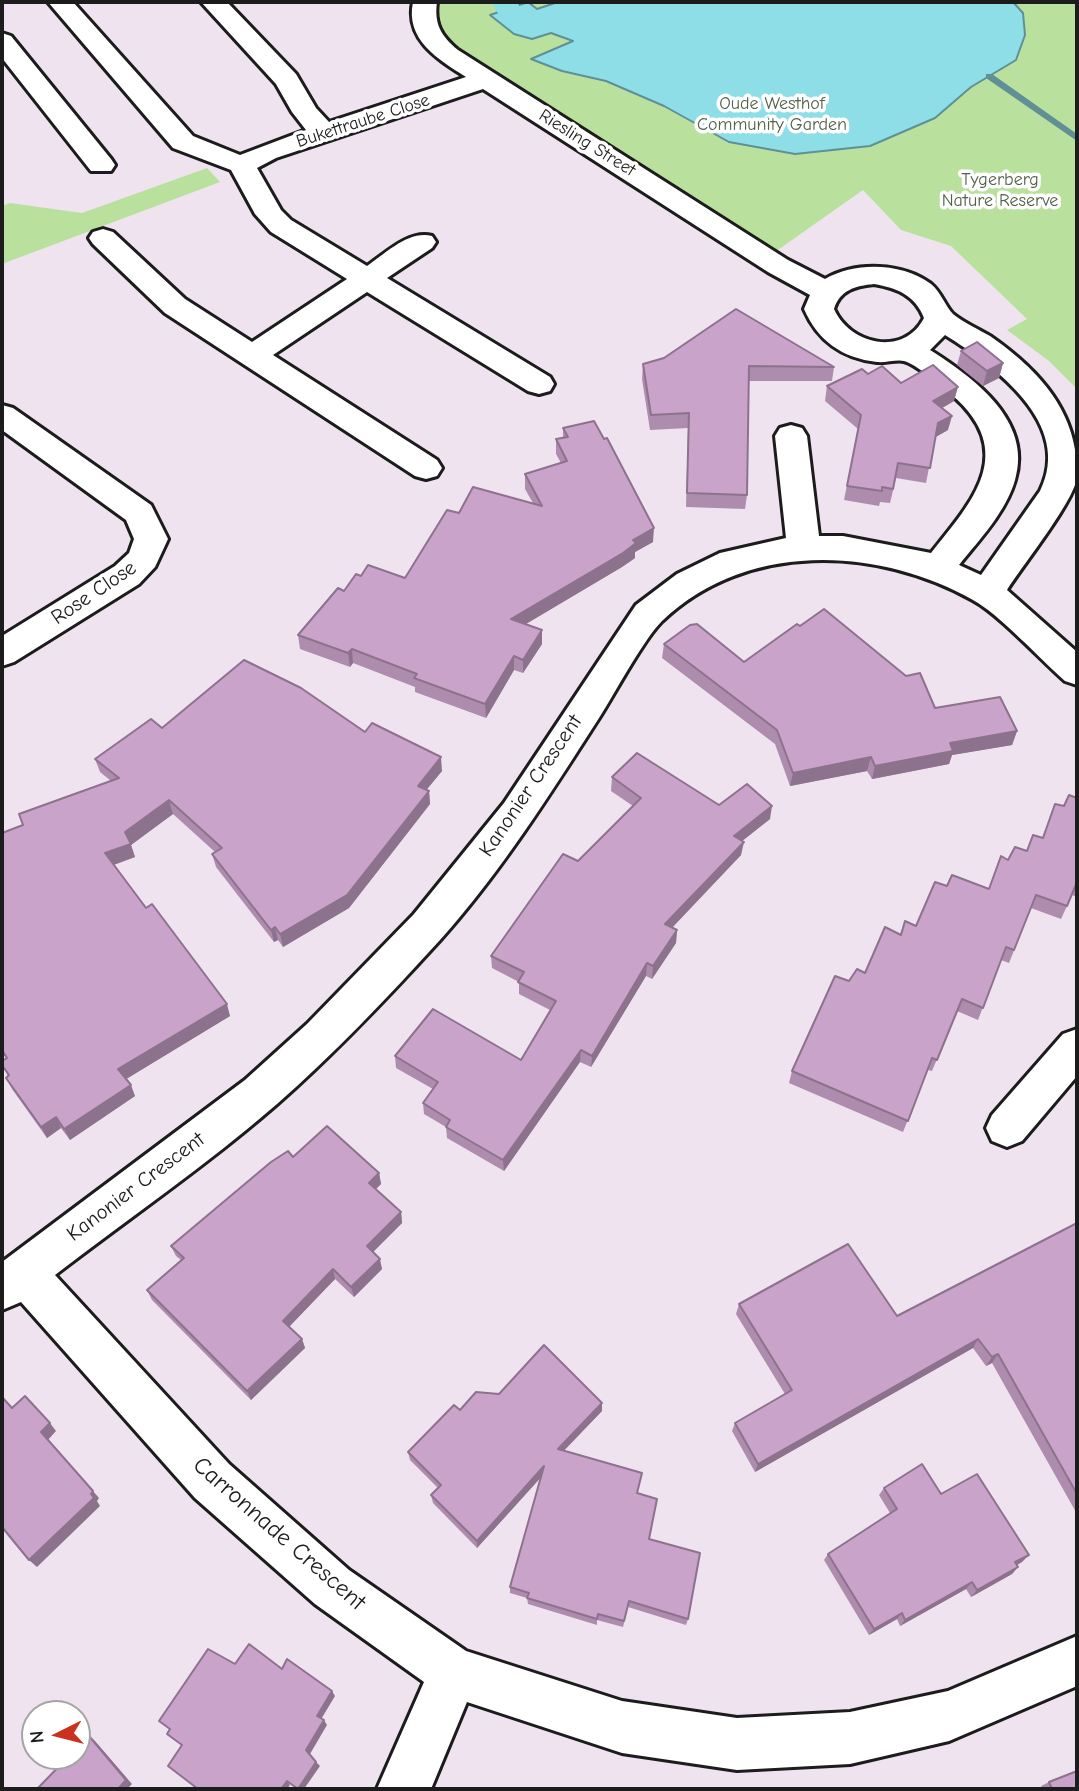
<!DOCTYPE html>
<html>
<head>
<meta charset="utf-8">
<style>
	body { margin:0 }
	#map { position:relative; width:1079px; height:1791px; overflow:hidden; background:#efe3ef; font-family:"Comic Neue",sans-serif }
	canvas { display:block }
	.frame { position:absolute; inset:0; border:4px solid #1c1c1c; pointer-events:none }
	.north { position:absolute; left:21px; top:1700px; width:70px; height:70px; box-sizing:border-box; background:#fff; border:2px solid #a4a4a4; border-radius:50%; rotate:264deg; font-size:19px; font-weight:700; line-height:28px; text-align:center; color:#1c1c1c }
	.north::after { content:''; display:block; margin:auto; width:24px; height:32px; background:#c8321e; clip-path:polygon(50% 0,100% 100%,50% 72%,0 100%) }
</style>
</head>
<body>
<div id="map">
<canvas width="1079" height="1791"></canvas>
<div class="frame"></div>
<div class="north">N</div>
</div>
<script>
const g = document.querySelector('canvas').getContext('2d');
g.lineJoin = 'round';
function paint(path, color) {
  g.fillStyle = color;
  g.fill(path, 'evenodd');
}
function trace(path, color, width, dash) {
  g.strokeStyle = color;
  g.lineWidth = width;
  g.lineCap = dash ? 'butt' : 'round';
  g.setLineDash(dash || []);
  g.stroke(path);
}
function label(font, color, halo, rows, align = 'center') {
  g.font = font + ' "Comic Neue",sans-serif';
  g.lineWidth = 7;
  g.setLineDash([]);
  g.textBaseline = 'middle';
  g.strokeStyle = halo;
  g.fillStyle = color;
  for (const [text, x, y, turn = 0] of rows) {
    g.save();
    g.translate(x, y);
    g.rotate((+turn || 0) * Math.PI / 180);
    g.textAlign = isNaN(turn) ? turn : align;
    if (halo) g.strokeText(text, 0, 0);
    g.fillText(text, 0, 0);
    g.restore();
  }
}
paint(new Path2D(`
	M438 2H1077V389L1049 361 1007 330 1027 319 951 246 901 230 863 190 775 252 451 44C439 30 434 21 438 2Z
	M207 168 220 182 2 264V206L10 203 82 213Z`), '#b9e19d');
const water = new Path2D(`
	M528 2 537 9 558 2H1013L1023 13 1025 35 1016 60 971 87 935 118 870 146 795 154 729 142 664 106 606 81 562 71 531 59 573 41 551 33 532 39 514 34 490 15Z`);
paint(water, '#8ddee7');
trace(water, '#609096', 2);
paint(new Path2D(`
	M986 74H992L1077 134V141L986 78Z`), '#609096');
paint(new Path2D(`
	M491 2H517L521 9 517 15H499Z`), '#8ddee7');
const minor = new Path2D(`
	M48 2H73L193 136 240 155 306 130 292 112 276 84 201 2H227L296 74 316 108 329 122 466 77C438 59 405 40 413 2H437C434 24 441 36 458 50L788 260 825 279C856 261 903 263 931 284 941 292 945 306 953 314 964 323 978 329 990 336 1039 370 1079 413 1077 477 1075 500 1022 566 1007 590L1077 652V685L1065 681C1041 660 999 614 973 600 877 546 746 541 662 621 643 640 615 693 599 718 550 794 501 872 440 940 388 997 334 1054 277 1104 208 1164 128 1219 55 1275L229 1464 349 1570 466 1651 622 1701 737 1718 850 1712 948 1691 1077 1636V1686L949 1741 850 1764 737 1770 622 1753 467 1702 431 1789H377L424 1682 315 1604 195 1498 21 1302 2 1310V1262L245 1080 307 1024 414 914 504 803 636 605 677 574 720 553 786 538 775 436 780 428 791 425 802 428 807 436 819 536H843L931 553C973 501 1018 452 952 395 942 386 916 364 904 361 897 359 885 363 877 362 842 358 818 341 804 309L810 295 768 272 483 89 276 158 257 168 281 210 291 220 367 266C386 253 409 230 432 236L436 242 432 248 387 278 550 377 554 384 550 391 539 394 528 391 367 292 273 355 437 460 442 468 437 476 426 479 415 476 165 313 93 244 89 238 93 232 103 229 113 232 185 299 252 342 347 279 271 232 255 214 231 170 173 148ZM874 284C897 288 915 295 924 318 904 357 850 345 834 309 840 290 855 286 874 284ZM945 335C995 366 1074 424 1040 491L981 575 959 565C979 540 1006 512 1015 480 1033 421 973 377 930 350Z
	M2 33 11 36 111 159 115 165 111 171H91L2 58Z
	M2 405 13 408 151 505 168 539 155 567 139 584 14 662 2 666V636L115 566 129 553 134 539 126 520 2 430Z
	M1077 1029V1076L1022 1141 1007 1147 992 1141 986 1128 992 1115 1063 1034Z`);
trace(minor, '#1c1c1c', 6);
paint(minor, '#fff');
paint(new Path2D(`
	M961 351 1003 363 999 378 983 386 957 365Z
	M643 364 834 367 832 381H749L747 495 745 509 686 507 688 428 650 430 642 379Z
	M868 374 901 383 954 401 942 408 948 430 935 437 926 483 896 478 890 503 880 502 879 506 844 500 858 429 825 401 827 386Z
	M563 428 653 542 635 552V558L622 567 525 624 542 630V644L523 673 514 670 486 718 415 692V687L353 663 350 667 300 649 298 635 344 591 361 576 405 578 459 513 533 503 525 489V474L561 463 556 454V439L563 438Z
	M664 644 744 662 935 708 1017 731 1012 745 952 755 949 764 872 779 867 771 790 786 775 744 662 658Z
	M162 728 365 732 442 771 426 790 429 791 430 804 349 908 283 947 278 940 274 942 216 867 212 854 215 852 173 814 131 845 135 857 114 865 230 1016 126 1079 135 1096 70 1140 61 1128 47 1138 12 1089 6 1078 8 1076 2 1066 6 1058 2 1053V833L23 825 111 781 100 772 95 759Z
	M612 777 770 819 742 841 741 855 672 928 677 930 676 943 652 979 646 976 591 1067 580 1062 504 1171 447 1138 446 1127 424 1114 423 1103 433 1089 396 1068 395 1056 521 1060 550 1010 519 994V982L492 968 491 956 578 861 633 806 611 791Z
	M1077 798V897L1072 895 1061 919 1031 908 1009 963 1001 960 978 1020 957 1011 932 1071 928 1070 903 1132 789 1083 792 1071 849 981 865 973 900 934 905 921 916 926 947 886 989 889 1008 860 1027 851 1042 838 1055 804 1064 806Z
	M293 1157 379 1173 381 1184 375 1189 401 1212 402 1223 373 1252 382 1269 354 1297 335 1279 289 1327 302 1339 305 1348 251 1400 152 1300 147 1290 181 1260 176 1256 171 1246Z
	M1077 1223V1514L992 1363 986 1366 973 1348 755 1472 732 1431 735 1423 785 1394 736 1314 739 1304 897 1316Z
	M460 1410 602 1411 564 1450 638 1493 649 1539 688 1619 686 1625 628 1607 623 1627 597 1620V1625L528 1604 527 1598 510 1593V1587L541 1477 477 1548 433 1503 431 1495 438 1488 410 1460 408 1452Z
	M884 1488 941 1494 1022 1562 1017 1565 1018 1567 1012 1574 971 1597 966 1589 900 1626 897 1619 869 1635 824 1560 828 1554 890 1513 879 1495Z
	M1049 1782 1077 1789H1043L1041 1786Z`), '#ae8cae');
paint(new Path2D(`
	M1003 363 999 378 983 386 987 371Z
	M958 387 954 401 930 415 933 401Z
	M952 416 948 430 934 438 938 423Z
	M654 528 653 542 635 552V558L622 567 511 633V619L633 540Z
	M542 630V644L523 673V660Z
	M352 649 353 663 350 667 348 653Z
	M514 656V670L486 718 485 704Z
	M1017 731 1012 745 952 755 949 764 872 779 875 766 950 743Z
	M441 757 442 771 419 799 418 786Z
	M871 757 867 771 790 786 793 773Z
	M429 791 430 804 349 908 283 947 280 934Z
	M169 800 173 814 131 845 135 857 110 866 105 853 125 832Z
	M772 806 770 819 732 849 734 836Z
	M744 842 741 855 663 937 665 924Z
	M275 927 278 940 274 942 271 930Z
	M677 930 676 943 652 979 653 966Z
	M647 963 646 976 591 1067 592 1056Z
	M227 1004 230 1016 123 1081 118 1069Z
	M581 1050 580 1062 504 1171 503 1160Z
	M131 1085 135 1096 70 1140 64 1129Z
	M56 1117 61 1128 47 1138 41 1127Z
	M379 1173 381 1184 371 1194 369 1183Z
	M401 1212 402 1223 369 1256 367 1246Z
	M380 1259 382 1269 354 1297 351 1287Z
	M333 1269 335 1279 286 1330 283 1321Z
	M302 1339 305 1348 251 1400 247 1391Z
	M978 1339 973 1348 755 1472 758 1464Z
	M998 1354 992 1363 986 1366 992 1357Z
	M602 1403V1411L558 1457V1449Z
	M50 1423 56 1431 47 1441 41 1432Z
	M544 1466V1474L477 1548V1541Z
	M93 1491 99 1498 97 1501 100 1506 37 1567 29 1560Z
	M1029 1555 1022 1562 1009 1569 1015 1562Z
	M1018 1567 1012 1574 971 1597 977 1590Z
	M972 1582 966 1589 900 1626 905 1620Z
	M902 1613 897 1619 869 1635 874 1629Z
	M332 1691 335 1696 320 1721 317 1716Z
	M324 1720 327 1725 310 1754 306 1750Z
	M89 1736 95 1741 132 1784 127 1789H118Z
	M316 1762 320 1766 304 1789H298Z
	M287 1781 290 1785 287 1789H281Z`), '#8d728d');
const building = new Path2D(`
	M736 309 834 367 749 366 747 495 687 493 689 413 651 415 643 364 664 358Z
	M977 342 1003 363 987 371 961 351Z
	M933 365 958 387 933 401 952 416 938 423 930 468 898 463 893 489 882 487V491L847 486 861 415 827 386 862 369 868 374 882 366 901 383Z
	M594 421 604 439 607 438 654 528 633 540 636 543 623 553 511 619 542 630 523 660 514 656 485 704 414 678 417 674 352 649 348 653 298 635 338 588 344 591 356 574 361 576 368 565 405 578 447 510 459 513 473 487 542 506 525 474 567 461 556 439 568 437 563 428Z
	M824 609 906 676 920 673 935 708 1000 697 1017 731 950 743 953 751 875 766 871 757 793 773 777 730 664 644 690 625 697 624 744 662 797 624 800 626Z
	M244 660 301 688 365 732 372 723 441 757 418 786 429 791 347 895 280 934 275 927 271 930 212 854 222 848 169 800 125 832 131 844 105 853 146 908 152 904 227 1004 118 1069 131 1085 64 1129 56 1117 41 1127 6 1078 9 1075 2 1065V1061L7 1058 2 1050V833L23 825 19 814 119 778 95 759 151 719 162 728Z
	M637 753 719 805 747 784 772 806 734 836 744 842 665 924 677 930 653 966 647 963 592 1056 581 1050 503 1160 446 1127 450 1120 423 1103 438 1082 395 1056 433 1009 521 1060 556 1001 518 982 524 972 491 956 563 854 578 861 641 798 612 777Z
	M1069 795 1077 798V882L1067 906 1036 895 1014 950 1006 947 983 1008 962 999 937 1060 932 1058 908 1121 792 1071 835 976 849 981 857 969 865 973 885 927 901 935 905 921 916 926 935 882 947 886 952 875 989 889 1001 856 1008 860 1015 847 1027 851 1033 835 1043 838 1055 804 1064 806Z
	M327 1126 379 1173 369 1183 401 1212 367 1246 380 1259 351 1287 333 1269 283 1321 302 1339 247 1391 147 1290 184 1258 171 1246 271 1162 288 1151 293 1157Z
	M1077 1223V1494L998 1354 992 1357 978 1339 758 1464 735 1423 792 1390 739 1304 848 1244 897 1316Z
	M544 1345 602 1403 558 1449 642 1473 637 1493 657 1499 649 1539 700 1553 688 1619 629 1601 624 1621 598 1614 597 1619 527 1598 529 1593 510 1587 544 1466 477 1541 431 1495 441 1485 408 1452 454 1405 460 1410 476 1392 499 1394Z
	M25 1396 50 1423 41 1432 93 1491 91 1494 94 1498 29 1560 2 1527V1397L12 1408Z
	M922 1464 941 1494 977 1474 1029 1555 1015 1562 1018 1567 977 1590 972 1582 905 1620 902 1613 874 1629 828 1554 897 1509 884 1488Z
	M249 1644 282 1669 287 1659 332 1691 317 1716 324 1720 306 1750 316 1762 298 1789 287 1781 281 1789H198L168 1766 182 1745 167 1734 170 1729 159 1721 208 1649 235 1664Z
	M89 1736 126 1780 118 1789H37L69 1756H77V1748Z
	M1077 1771V1789H1052L1049 1782Z`);
paint(building, '#caa3ca');
trace(building, '#8d728d', 2);
label('18px', '#536149', '#fff', [
	["Oude Westhof",772,104],
	["Community Garden",772,125],
	["Tygerberg",1000,180],
	["Nature Reserve",1000,201]
]);
label('18px', '#1c1c1c', '#fff', [
	["Bukettraube Close",363,121,-18],
	["Riesling Street",587,143,32]
]);
label('21px', '#1c1c1c', '#fff', [
	["Rose Close",94,593,-34],
	["Kanonier Crescent",531,786,-56],
	["Kanonier Crescent",136,1187,-37]
]);
label('24px', '#1c1c1c', '#fff', [
	["Carronnade Crescent",279,1534,41]
]);
</script>
</body>
</html>
